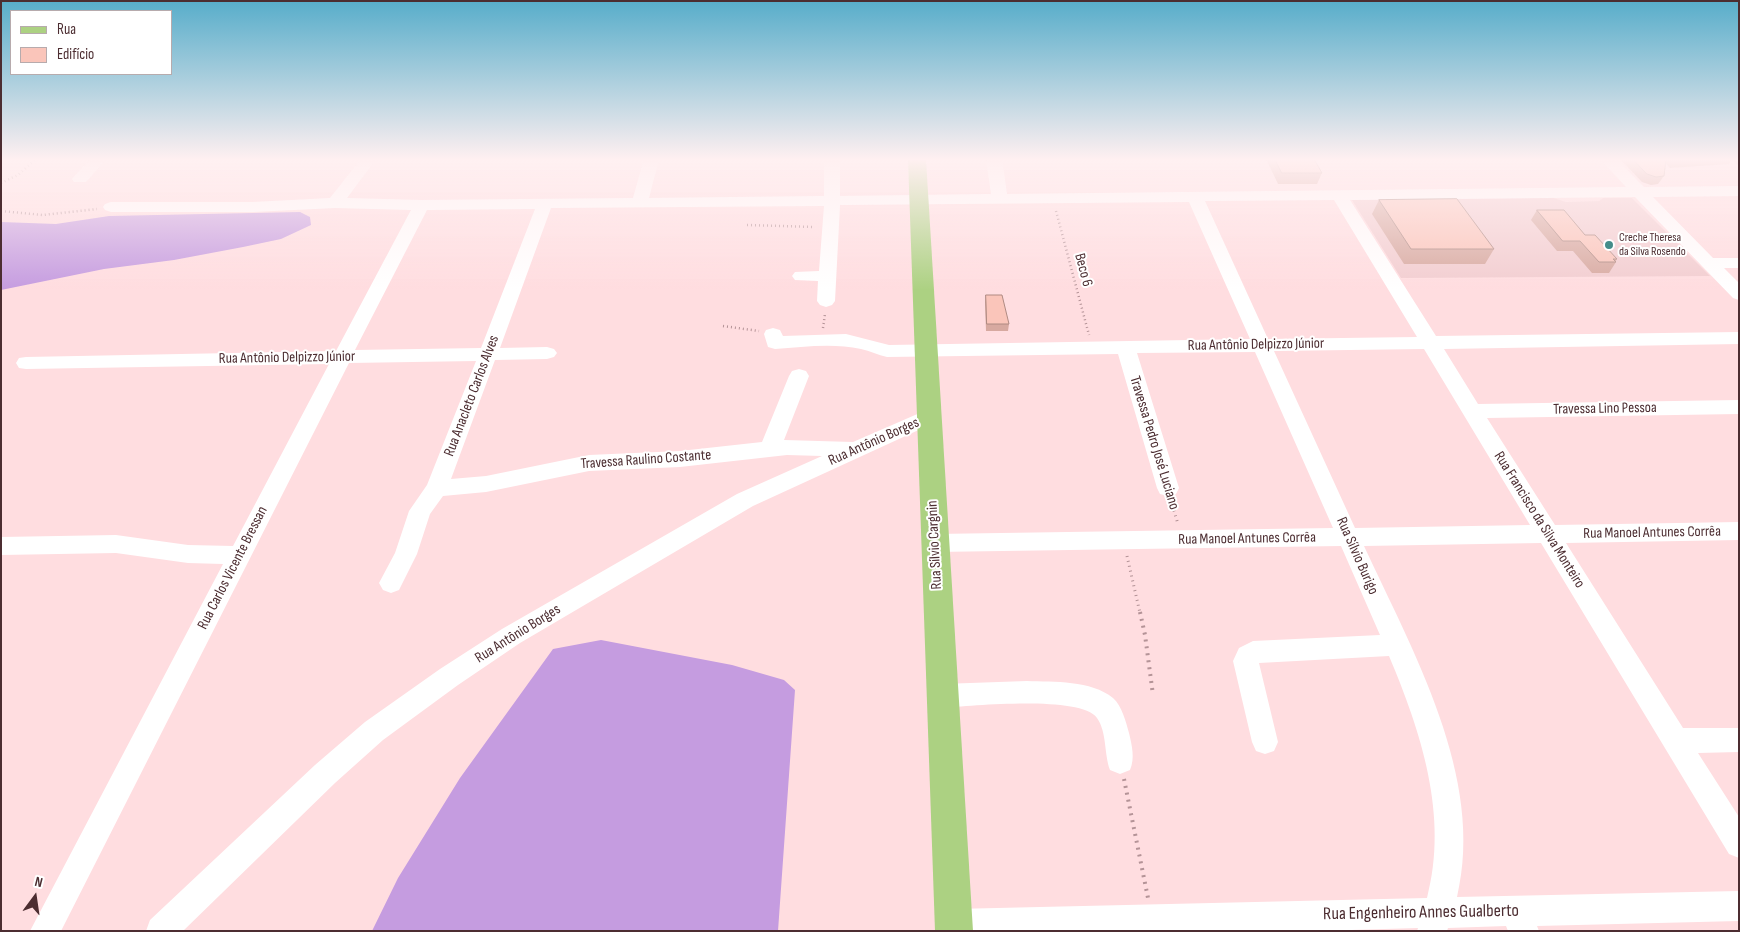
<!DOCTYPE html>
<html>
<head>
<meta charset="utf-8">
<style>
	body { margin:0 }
	#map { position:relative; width:1740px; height:932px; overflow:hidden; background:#ffdde0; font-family:"Sofia Sans Condensed",sans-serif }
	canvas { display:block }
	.frame { position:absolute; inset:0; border:2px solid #4c2d31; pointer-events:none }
	.legend { position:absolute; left:10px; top:10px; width:162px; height:65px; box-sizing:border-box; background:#fff; border:1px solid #b7abad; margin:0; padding:6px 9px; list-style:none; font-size:15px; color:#4c2d31 }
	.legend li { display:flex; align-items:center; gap:10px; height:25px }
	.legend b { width:25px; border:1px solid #b7abad }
	.north { position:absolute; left:10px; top:872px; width:50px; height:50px; -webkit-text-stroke:4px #fff; paint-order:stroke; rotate:14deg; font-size:14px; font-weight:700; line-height:20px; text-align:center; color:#4c2d31 }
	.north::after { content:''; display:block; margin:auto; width:18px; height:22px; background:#4c2d31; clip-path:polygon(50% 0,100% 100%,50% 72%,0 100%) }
</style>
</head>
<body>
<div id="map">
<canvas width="1740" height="932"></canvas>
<div class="frame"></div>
<ul class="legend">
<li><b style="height:6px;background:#acd182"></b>Rua</li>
<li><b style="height:14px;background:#fac5ba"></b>Edifício</li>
</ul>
<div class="north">N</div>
</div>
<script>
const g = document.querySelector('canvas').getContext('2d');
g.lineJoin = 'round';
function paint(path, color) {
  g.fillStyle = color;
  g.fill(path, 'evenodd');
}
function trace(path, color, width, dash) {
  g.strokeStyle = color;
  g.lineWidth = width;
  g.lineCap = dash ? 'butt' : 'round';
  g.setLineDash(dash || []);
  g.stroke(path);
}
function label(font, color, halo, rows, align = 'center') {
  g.font = font + ' "Sofia Sans Condensed",sans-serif';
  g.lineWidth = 4;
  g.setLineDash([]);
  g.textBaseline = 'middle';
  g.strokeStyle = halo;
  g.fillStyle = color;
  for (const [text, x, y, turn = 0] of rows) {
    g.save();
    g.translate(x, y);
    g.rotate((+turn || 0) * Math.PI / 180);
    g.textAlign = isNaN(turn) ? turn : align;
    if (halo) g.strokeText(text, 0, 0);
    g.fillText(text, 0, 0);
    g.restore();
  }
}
paint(new Path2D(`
	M1554 198 1566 202 1599 201 1603 198H1632L1710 276 1401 278 1352 200Z`), '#f2cdd0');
paint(new Path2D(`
	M300 212 310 217 311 225 281 239 243 247 174 260 104 269 1 290V222L56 224 109 216Z
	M601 640 732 665 784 680 795 690 778 931H372L398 878 460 778 553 649Z`), '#c59ce0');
trace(new Path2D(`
	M1 183 18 175 36 159
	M1 211 43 215 97 209
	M1056 211 1089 335
	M747 225 815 227
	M723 326 759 331
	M823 328 825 314`), '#b49397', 2.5, [1, 3]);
trace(new Path2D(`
	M1171 501 1178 524
	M1127 556 1140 613`), '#b49397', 3, [1, 4]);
trace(new Path2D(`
	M1140 612 1145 635 1153 695
	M1124 779 1148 898`), '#b49397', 4, [2, 5]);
paint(new Path2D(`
	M90 159H106L86 182H74L72 179Z
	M361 159H376L347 198 421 200 633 198 644 159H659L649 198 824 196V159H840V196L991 194 986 159H1002L1007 194 1626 187 1600 159H1616L1644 187 1739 186V196L1653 197 1713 258H1739V268H1724L1739 283V300L1733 298 1635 197 1350 200 1436 336 1739 332V344L1444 349 1478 404 1739 400V414L1487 418 1555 525 1739 522V540L1566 543 1683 728H1739V752L1698 753 1739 817V858L1729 854 1541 543 1364 546C1412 650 1486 778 1457 897L1739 891V921L1537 926 1539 931H1508L1506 926 1448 928 1447 931H1417L1418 928 1317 931H942L939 924 943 913 954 909 1427 898C1449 816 1421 732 1389 656L1259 663 1278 742 1274 751 1265 754 1256 751 1252 742 1233 661 1239 648 1253 641 1380 635 1341 546 935 552 927 549 924 543 927 537 935 534 1333 528 1255 352 1137 353 1179 488 1176 494 1168 496 1160 494 1157 488 1118 354 887 357C878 355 870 351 861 349 833 343 803 347 775 349L768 347 764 334 766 330 773 328 780 330 783 336 846 334 889 345 1250 339 1189 202 840 205 835 301 832 305 826 307 820 305 817 301 818 281 795 280 792 276 795 272 819 271 824 206 551 208 500 348 547 347 554 349 557 353 554 357 547 359 495 360 451 479 486 476 589 455 680 451 762 442 789 376 792 371 799 369 806 371 809 376 784 440 853 442 922 412 929 410 936 412 939 417 936 422 753 506 520 643 458 685 383 740 335 783 183 931H146L150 920 315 765 365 722 440 669 502 629 737 494 822 456 787 455 680 467 589 471 486 492 443 496 430 514 417 554 399 590 391 593 383 590 379 583 395 553 409 511 427 485 476 361 349 363 61 931H30L223 564 188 563 116 553 1 555V537L116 535 188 545 233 546 329 364 26 369 19 368 16 363 19 358 26 357 336 351 411 210 335 208 253 212H111L105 210 103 207 105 204 111 202H253L330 198ZM1334 200 1417 337 1268 339 1205 201ZM535 209 481 348 355 350 427 210ZM1424 349 1530 525 1355 528 1274 351Z
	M1027 681C1054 682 1091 680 1113 698 1122 706 1126 722 1129 733 1132 746 1135 758 1130 770L1120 774 1110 770C1104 754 1107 732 1097 718 1080 695 971 706 942 708L933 704 929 696 933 688 942 684Z`), '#fff');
paint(new Path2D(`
	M908 159H926L973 931H935Z`), '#acd182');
paint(new Path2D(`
	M1266 159H1314L1322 173 1317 184H1278Z
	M1620 159H1739V166L1732 160 1729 164 1670 168 1666 164 1664 176 1658 184 1651 185 1642 182Z
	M1379 200 1494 249 1485 264H1404L1372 214Z
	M1537 210 1585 235 1617 259 1615 262H1616L1609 273H1592L1573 251H1557L1531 220Z
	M986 295 1009 324 1008 331H986L985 302Z`), '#d7a9a0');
const building = new Path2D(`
	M1275 159H1314L1322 173H1282Z
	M1633 159H1666L1664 176 1656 177 1647 174Z
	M1457 199 1494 249H1411L1379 200Z
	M1537 210H1564L1585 235H1595L1617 259H1613L1616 262H1599L1580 241H1563Z
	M986 295H1002L1009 324H987Z`);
paint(building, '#fac5ba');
trace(building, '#af8a82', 1);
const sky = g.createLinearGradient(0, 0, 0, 290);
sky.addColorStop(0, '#57adca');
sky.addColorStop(0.55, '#fff0f1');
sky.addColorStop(1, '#fff0f100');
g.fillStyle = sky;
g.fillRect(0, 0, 1740, 290);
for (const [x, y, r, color] of [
	[1609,245,5,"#458d8a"]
]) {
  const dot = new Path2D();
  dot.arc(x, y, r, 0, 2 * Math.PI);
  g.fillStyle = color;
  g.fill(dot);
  trace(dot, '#fff', 2);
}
label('12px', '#4c2d31', '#fff', [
	["Creche Theresa",1619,238],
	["da Silva Rosendo",1619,252]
], 'left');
label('15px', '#4c2d31', '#fff', [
	["Beco 6",1083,270,75],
	["Rua Antônio Delpizzo Júnior",1256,345,-1],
	["Rua Antônio Delpizzo Júnior",287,358,-1],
	["Rua Anacleto Carlos Alves",472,396,-69],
	["Travessa Lino Pessoa",1605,409,-1],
	["Rua Antônio Borges",874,442,-24],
	["Travessa Pedro José Luciano",1154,443,73],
	["Travessa Raulino Costante",646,460,-4],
	["Rua Francisco da Silva Monteiro",1539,520,58],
	["Rua Manoel Antunes Corrêa",1652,533,-1],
	["Rua Manoel Antunes Corrêa",1247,539,-1],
	["Rua Sílvio Cargnin",935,545,-93],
	["Rua Sílvio Burigo",1357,556,66],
	["Rua Carlos Vicente Bressan",233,568,-63],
	["Rua Antônio Borges",518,634,-32]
]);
label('18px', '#4c2d31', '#fff', [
	["Rua Engenheiro Annes Gualberto",1421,913,-1]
]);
</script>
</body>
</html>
